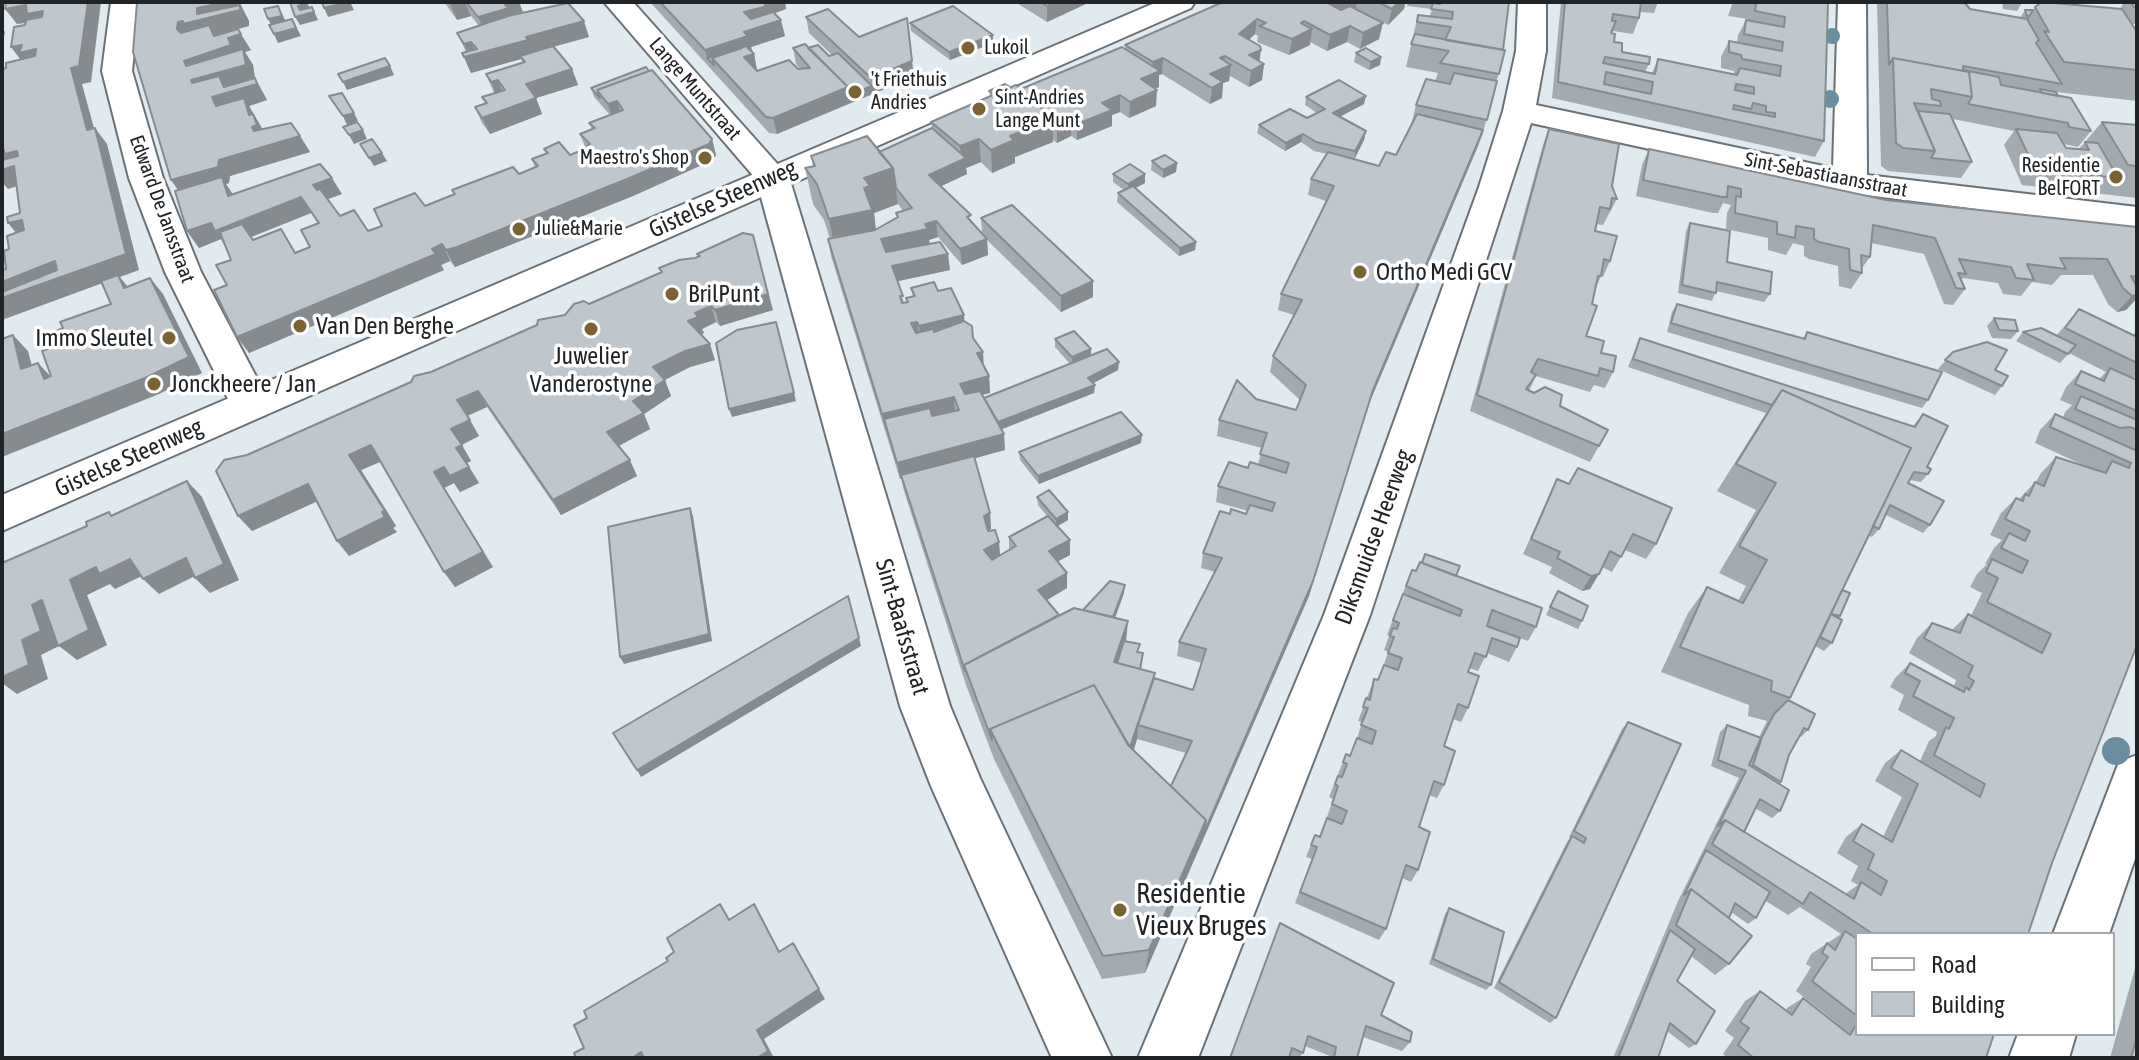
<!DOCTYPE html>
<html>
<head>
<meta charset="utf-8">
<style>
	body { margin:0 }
	#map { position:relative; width:2139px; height:1060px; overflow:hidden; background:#e1eaef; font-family:"Asap Condensed",sans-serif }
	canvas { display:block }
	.frame { position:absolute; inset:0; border:4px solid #212426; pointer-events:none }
	.legend { position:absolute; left:1855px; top:932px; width:260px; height:104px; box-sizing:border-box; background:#fff; border:2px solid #a6a7a8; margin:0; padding:10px 14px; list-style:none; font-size:24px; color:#212426 }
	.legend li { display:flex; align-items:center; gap:16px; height:40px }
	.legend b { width:40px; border:2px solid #a6a7a8 }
</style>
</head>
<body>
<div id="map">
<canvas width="2139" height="1060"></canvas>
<div class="frame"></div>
<ul class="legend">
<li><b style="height:10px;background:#fff"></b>Road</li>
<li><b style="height:22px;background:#bfc7cd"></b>Building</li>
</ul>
</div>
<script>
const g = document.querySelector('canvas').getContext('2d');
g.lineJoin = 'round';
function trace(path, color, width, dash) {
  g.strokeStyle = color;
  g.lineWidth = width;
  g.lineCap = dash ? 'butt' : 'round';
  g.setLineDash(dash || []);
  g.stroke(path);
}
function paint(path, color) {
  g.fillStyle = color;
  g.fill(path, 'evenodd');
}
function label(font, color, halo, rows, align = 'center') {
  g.font = font + ' "Asap Condensed",sans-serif';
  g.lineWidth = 7;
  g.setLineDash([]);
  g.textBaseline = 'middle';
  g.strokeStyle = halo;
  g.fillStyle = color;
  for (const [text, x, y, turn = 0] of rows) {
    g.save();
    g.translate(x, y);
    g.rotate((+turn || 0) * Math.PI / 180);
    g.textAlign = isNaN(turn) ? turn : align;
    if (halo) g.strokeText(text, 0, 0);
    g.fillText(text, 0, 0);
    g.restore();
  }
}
const minor = new Path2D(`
	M111 2H139L132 71 163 178 201 272 271 405 265 415 251 420 237 415 231 405 165 272 129 178 102 71Z
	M604 2H633L789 177 950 706 980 778 1112 1058H1052L931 786 900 706 756 179Z
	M1518 2H1546V51L1536 105 1833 168 1838 2H1866L1867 175 2137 207V229L1850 193 1531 123 1370 615 1198 1058H1138L1324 615 1479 187 1503 111 1516 51Z
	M2137 755V853L2109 934H2053L2119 762Z
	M2018 1034H2076L2069 1058H2009Z`);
const secondary = new Path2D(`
	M1157 2H1195L1191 8 2 531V495Z`);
trace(minor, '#6a7277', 4);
trace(secondary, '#6a7277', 4);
paint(minor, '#fff');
paint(secondary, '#fff');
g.fillStyle = '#698e9f';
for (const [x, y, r] of [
	[1832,36,8],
	[1830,99,9],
	[2116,751,14]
]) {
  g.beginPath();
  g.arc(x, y, r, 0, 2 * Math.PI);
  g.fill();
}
paint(new Path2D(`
	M444 2H519L523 13 589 37 554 46 572 69 578 85 536 98 542 114 490 134 482 123 475 107 485 103 482 97 494 93 486 74 522 62 521 59 471 73 462 53 466 52 457 33 479 26 471 16 457 20Z
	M650 2H785L786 9 774 13 785 36 751 47 754 54 757 71 800 69 796 64 793 48H808L829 56 832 55 809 33 806 17 859 37 914 77 777 134 769 133Z
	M1015 2H1090L1047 22Z
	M1223 2H1406L1404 9 1388 25 1356 8H1354L1379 39 1360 49 1347 42 1327 51 1310 42V45L1289 55 1257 42 1258 36 1255 34 1249 40 1259 61 1264 64 1262 80 1249 87 1230 76 1229 81 1223 83 1222 98 1210 104 1162 74 1159 75V87L1155 89 1156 106 1129 118 1120 112 1112 115V126L1077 140 1071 136 1057 143 1053 140V142L1015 157V163L992 173 981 162 966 168 967 174 941 186 982 233 981 218 1093 281V297L1061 312 987 240 988 255 962 265 938 237 929 240 930 244 950 270 898 281 904 303 906 302V298L913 297 911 288 938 291 964 321 989 376 990 393 982 395 984 398 1070 364 1055 347V339L1091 349V356L1118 370 1093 383 1095 385 1094 393 1002 429 1005 450 974 458 990 513 991 529 988 530 999 542 1000 555 1009 549V537L1047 516 1038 505 1037 497 1068 520 1057 526 1070 555 1058 561 1067 588 1046 600 1059 615 1083 610 1124 593 1115 618 1126 641 1139 652 1143 653 1141 669 1154 678 1193 690 1202 663 1177 656 1179 642 1215 572 1201 568 1203 553 1230 514H1246L1248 511 1216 502 1218 486 1248 468 1258 465 1262 448 1217 436 1219 420 1256 399 1296 410 1300 400 1270 372 1273 356 1294 315 1278 310 1281 294 1326 201 1308 195 1311 179 1327 154 1314 151 1301 142 1285 151 1257 133 1259 125 1307 118 1317 113 1305 105 1306 97 1364 104 1340 117 1366 131 1364 140 1354 159 1379 166 1396 155 1413 121H1412L1416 105 1435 81 1438 73 1406 67 1418 15 1430 16 1432 9 1407 6 1408 3 1407 2H1509L1503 50H1505L1482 136 1368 406 1309 596 1145 973 1102 979 994 759 966 685 904 491 901 478 900 479 831 256 828 239H830L824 220 813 204 805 168 813 166 811 156 879 152 932 128 931 122 990 96 989 91 1010 87 1021 89 1125 49V45ZM898 204 903 211 896 213 897 217 875 230 874 213ZM1137 739 1186 753 1171 786 1134 750Z
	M1561 2H1658L1654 13 1640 12 1639 18 1633 34 1613 31 1612 33 1614 42 1622 52 1649 64 1645 72 1652 73 1658 59 1734 74V71L1721 68V57L1729 41 1737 42 1738 35 1746 20 1748 19 1728 16 1733 2H1828L1824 141 1815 157 1552 98Z
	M1877 2H1964L1970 9 2020 18 2025 10H2033L2035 7 2120 9 2124 2H2137V24H2131L2137 32V101L2056 92 2091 131 2078 147 2064 144 2066 148 2079 149 2102 122 2137 125V198L2022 185 2004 145 2014 131 1953 119 1972 162 1961 178 1888 171 1881 166Z
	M2002 2H2022V3L2017 11 2003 9Z
	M241 5 249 21V26L215 35 251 50 245 52 253 65 255 78 267 100 249 106 262 129 300 136 310 152 230 176 229 183 226 184 233 195 342 194 328 199 340 216 368 231 454 194 452 190 519 174 535 167 532 159 546 154 544 149 570 155 580 151 585 147 580 134 592 129 589 123 610 115 594 97 591 88 712 139 716 155 713 160 633 196 465 263 455 267 450 261 441 265 444 270 249 353 227 285 231 260 221 239 199 248 187 231 178 190 133 52ZM311 213 318 224 310 247 296 252 253 240 251 237Z
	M910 23 993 43 950 60 911 31Z
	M1356 53 1381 57 1380 65 1369 70 1354 62Z
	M1549 129 1612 186 1617 199 1603 225 1596 224 1595 231 1610 261 1603 277 1601 276 1595 290 1586 336 1601 353 1613 372 1605 388 1594 385 1590 392 1536 376 1529 391 1608 430 1590 462 1470 411 1543 145Z
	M1649 149 1886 200 2137 227V298L2126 310 2117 312 2108 304 2093 275H2061L2052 285 2032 282 2021 296 2003 294 1998 283 1963 278 1961 280 1965 289 1953 305 1944 304 1924 254 1871 243 1870 257 1862 268V273L1851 289 1839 286 1838 266 1809 259 1804 256V246L1793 243 1786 255 1768 250V238L1726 229 1727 213 1731 205 1723 203 1718 213H1713L1636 196 1642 165Z
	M1152 161 1177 163 1176 172 1163 178 1151 170Z
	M1113 174 1145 183 1135 188 1196 242 1195 250 1179 256 1117 202 1118 193 1124 190 1113 182Z
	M1690 223 1727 262 1770 294 1764 302 1716 291 1712 301 1678 293 1686 231Z
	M697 254 773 310 720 326 716 322 702 329 704 333 701 335 715 360 690 367 664 380 671 396 644 414 650 429 618 446 637 476 561 515 487 407 467 416 479 436 462 445 471 461 467 463 479 483 460 492 454 483 444 488 493 567 455 587 444 572 380 462 361 470 396 526 393 528 397 532 349 556 317 501 252 531 238 516 247 455 431 372 661 273 659 268 695 258 698 257Z
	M1677 304 1803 338 1807 332 1928 400 1922 408 1667 332 1672 312Z
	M2079 309 2133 335 2137 330V375L2133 378 2137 380V645L2052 863 2028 934H1857V1034L1986 1058H1727L1723 1054 1734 1038 1725 1031 1745 1001 1760 991 1786 1010 1787 1008 1803 998 1842 1027 1796 991 1811 967 1806 964 1811 954 1841 934 1800 907 1788 915 1766 901 1756 918 1748 924 1731 912 1729 918V964L1715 975 1691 956 1677 981 1696 1044 1689 1048 1667 1031 1658 1058H1613L1678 901 1739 778 1711 766 1720 732 1727 725 1759 737 1767 721 1748 716 1749 705 1661 672 1688 613 1707 587 1738 601 1746 586 1719 573 1756 510 1717 491 1766 413 1628 367 1640 338 1913 426 1923 414 1928 474 1921 482 1910 480 1908 483 1930 525 1923 533 1886 515 1879 529 1872 537 1869 536 1842 590 1840 616 1838 618 1832 643 1824 651 1815 646 1788 700 1808 730 1801 737 1799 736 1789 755 1781 782 1779 784 1780 811 1772 818 1755 808 1744 832 1845 894 1858 885 1851 881 1858 866 1837 853 1846 837 1862 824 1883 837 1902 797 1875 781 1885 763 1901 750 1920 761 1929 741 1936 736 1937 732 1898 710 1904 695 1890 687 1895 678 1910 663 1954 686 1956 680 1909 653 1917 638 1932 623 1952 630 1968 614 1971 616 1982 593 1970 587 1977 574 1987 564H1985L1994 548 2002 540 1990 535 2001 513 2016 498 2019 499 2035 482H2036L2041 473 2056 457 2092 469 2035 443 2040 430 2055 414 2063 418 2065 412 2072 405 2060 400 2066 387 2081 371 2099 379 2106 372 2069 353 2060 363 2016 341 2023 332 2057 335Z
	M1994 318 2018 331 2011 339 1992 338 1987 326Z
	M1953 352 1995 370 2002 386 1995 395 1938 369Z
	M1141 443 1039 484 1020 460 1019 452Z
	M1557 479 1656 544 1646 559 1625 550 1612 572 1602 567 1590 589 1582 591 1549 573 1552 567 1523 554Z
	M1416 571 1456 576 1536 627 1528 641 1520 638 1517 647 1509 662 1487 653 1478 671 1469 668 1468 672V708L1461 722 1453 719 1444 746V785L1437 798 1429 795 1419 827 1418 870 1411 882 1402 878 1386 929 1379 940 1295 903 1312 859 1306 857 1315 835 1319 837 1327 818 1342 824 1327 817 1333 799 1329 797 1346 754 1350 755 1357 739 1362 722 1358 721 1374 679 1378 680 1383 667 1388 652 1384 650 1389 636 1387 635 1406 585Z
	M1558 591 1582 621 1578 629 1546 615Z
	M1628 722 1556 1018 1550 1023 1494 988 1567 842 1570 838 1569 837 1622 729Z
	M1449 908 1491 985 1486 990 1429 964 1445 914Z
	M1280 923 1410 1042 1402 1051 1363 1037 1357 1058H1330V1056L1305 1046 1300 1058 1289 1057Z
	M2137 961V1058H2110Z`), '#a4abb0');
paint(new Path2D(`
	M88 2H101L91 82 82 84 99 147 87 130 71 68Z
	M227 2H239L249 21V26L215 35 219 41 241 34 251 50 245 52 253 65 255 78 267 100 249 106 263 130 300 136 310 152 230 176 229 183 226 184 232 193 239 213 183 197 171 180 223 113 192 83 184 61 188 38 177 29 178 22 197 14V8Z
	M307 2 311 12 303 14 298 6Z
	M350 2 354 10 328 17 324 8Z
	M457 2H465L471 16 457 20 450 4Z
	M515 2H519L525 17 485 33 478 17 505 5Z
	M767 2H785L786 9 773 14 747 28 744 12Z
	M1056 2H1090L1047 22V6Z
	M1330 2H1357L1356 8 1325 19 1328 3Z
	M1399 2H1405L1404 9 1388 25 1392 9Z
	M26 5 43 11 55 27 33 22 17 24 5 9Z
	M278 6 287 24 273 28 268 19Z
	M312 7 318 20 300 25 295 17Z
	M292 19 301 36 278 43 274 34Z
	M1257 19 1255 34 1237 50 1239 34Z
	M781 20 785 36 751 47 752 52 707 58 705 50 744 32Z
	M584 21 589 37 520 56 521 59 471 73 464 57 469 56 464 44 471 42 476 54 526 37Z
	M1304 21 1302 34 1312 29 1310 45 1289 55 1292 39 1301 23Z
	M1383 23 1379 39 1360 49 1363 33Z
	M1350 26 1347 42 1327 51 1330 35Z
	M2 28 5 32 2 47Z
	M993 35V43L950 60 949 52Z
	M22 45 36 49 48 65 23 63 11 47Z
	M1261 50 1259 66 1249 55Z
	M754 54 757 70 747 73 717 64Z
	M1225 56 1224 68 1231 65 1229 81 1223 83 1222 98 1210 104 1212 88 1210 74 1220 58Z
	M1381 57 1380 65 1369 70 1371 62Z
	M1163 58 1162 74 1159 75V87L1140 95 1141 79 1152 74 1153 62Z
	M912 61 914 77 850 103 849 95 872 86 871 78Z
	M1264 64 1262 80 1249 87 1251 71Z
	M390 66 394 75 347 90 343 82Z
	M572 69 578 85 536 98 542 114 490 134 482 118 526 84Z
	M498 80 504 96 498 98 491 82Z
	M848 87 850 103 777 134 773 118Z
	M1157 90 1156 106 1129 118 1130 102Z
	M1120 95V112L1112 115V126L1077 140V124L1102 103Z
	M1366 96 1364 104 1331 121 1333 113Z
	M617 101 622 117 613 120 608 104Z
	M354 113 358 121 347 125 343 116Z
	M1053 119V142L1015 157V163L992 173 991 150 1010 136Z
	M1071 120V136L1057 143V127Z
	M95 128 107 144 139 270 120 277 131 291 124 288 119 277 2 320V282Z
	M363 130 367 139 354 144 349 135Z
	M1483 130 1478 146 1368 406 1309 596 1145 973 1149 950 1373 390Z
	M1366 131 1364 140 1354 160 1355 151Z
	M1303 134 1301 142 1285 151 1286 143Z
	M712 139 716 155 713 160 633 196 455 267 446 250Z
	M979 139 981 162 966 168 967 174 931 191 929 175 961 160 960 146Z
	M2 144 17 151 30 167 11 161 2 164Z
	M382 153 387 161 374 166 369 158Z
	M1177 163 1176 172 1163 178V170Z
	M14 166 27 183 8 189 2 182V170Z
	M893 168 898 204 874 213 878 246 836 255 829 219 864 188V178Z
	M1145 174V183L1128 192V184Z
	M332 178 342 194 322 201 313 185Z
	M301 197 311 213 226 247 221 239 199 248 187 231 211 223Z
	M22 220 36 237 22 240 8 223Z
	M936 221 938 237 929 240 930 245 884 255 881 239Z
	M753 235 773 310 720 326 715 310Z
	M987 239 988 255 962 265 960 249Z
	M1196 242 1195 250 1179 256 1180 248Z
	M442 244 450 261 441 265 444 270 249 353 237 337Z
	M948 254 950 270 894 282 892 266Z
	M150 278 163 294 202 373 159 394 2 457V434Z
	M1093 281V297L1061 312V296Z
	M2137 295V298L2126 310 2117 312 2132 296Z
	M711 306 716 322 702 329 704 333 694 338 688 321 695 313Z
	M964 315 965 331 921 343 919 326Z
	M917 322 919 338 911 323Z
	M13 335 28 351 37 385 21 369Z
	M710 344 715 360 690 367 659 383 653 367 685 351Z
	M1091 349V357L1072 365V357Z
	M983 352 984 368 977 353Z
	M1119 362 1118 370 1088 386V378Z
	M38 363 53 379H44Z
	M989 376 990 393 962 400 960 384Z
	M665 380 671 396 644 414 650 429 615 448 607 432 633 401Z
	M1095 385 1094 393 997 431 996 423Z
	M478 391 487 407 467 416 457 400Z
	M794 393 796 401 732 417 729 409Z
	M954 397 955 413 887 430 884 419 885 430 882 414Z
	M470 420 479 436 461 445 451 429Z
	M1004 434 1005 450 900 479 897 463Z
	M1142 435 1141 443 1039 484 1038 476Z
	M371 445 382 461 361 470 396 526 393 528 397 532 349 556 337 541 349 455Z
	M462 445 471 461 465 464 456 448Z
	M630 460 637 476 561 515 553 500Z
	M444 467H469L479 483 460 492 454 483 444 488 493 567 455 587 444 572 434 472Z
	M187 481 202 497 239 580 210 593 195 578Z
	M308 484 320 500 252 531 238 516Z
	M690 508 693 516 712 641 624 664 620 657Z
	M1068 512V520L1056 527V519Z
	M990 513 991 529 985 532 984 516Z
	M1070 540V555L1049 566V551Z
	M999 542 1000 557 985 565 984 550Z
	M186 558 201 573 159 594 143 579Z
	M130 559 146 574 115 589 110 584 87 595 107 645 77 660 59 646 41 655 48 679 17 694 2 683V677L22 640 32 605 70 580 96 567Z
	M1067 573V588L1039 605 1038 590Z
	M1599 574 1590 589 1582 591 1591 576Z
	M1125 585 1124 593 1108 637V629Z
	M1128 621 1126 642 1115 675 1114 662Z
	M859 638 861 646 641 777 637 770Z
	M1155 673 1153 693 1138 725 1137 739 1126 774 1127 755Z
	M819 989 825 999 764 1039 774 1058H757V1030Z
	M641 1052 647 1058H632Z`), '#868b90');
const building = new Path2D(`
	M6 2H88L79 66 71 68 87 130 95 128 126 254 2 298V292L57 270 55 261 2 282V270L6 269 4 251 9 249 7 236 24 230 22 220 8 223 7 217 20 213 14 166 2 170V160L18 156 17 151 5 154 2 144V69L6 68V63L35 56 36 49 19 53 22 45 11 47 14 27 25 25 26 20 42 17 43 11 27 14 26 5 5 9Z
	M137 2H227L197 8V14L240 5V10L183 24V21L178 22 177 29 181 33 209 25 214 36 238 29 241 34 228 38 231 45 184 61 186 66 243 49 246 65 191 80 192 83 219 76 224 87 255 78 257 84 212 97 216 106 244 98 249 115 253 114 257 125 252 127 254 131 291 123 300 136 219 160 218 167 171 180 133 52Z
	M290 2H306L307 3 298 6 300 10 312 7 314 12 295 17Z
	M322 2H349L324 8Z
	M466 2H515L505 5 509 8 478 17Z
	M660 2H726L727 3 731 2H767L764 7 744 12 751 19 773 12 781 20 744 32 748 36 705 50Z
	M1040 2H1056L1047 6Z
	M1223 2H1330L1328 3 1341 10 1350 6 1383 23 1363 33 1350 26 1330 35 1304 21 1301 23 1312 29 1292 39 1259 26 1266 23 1257 19 1239 34 1260 46 1261 50 1249 55 1264 64 1251 71 1225 56 1220 58 1231 65 1210 74 1223 82 1212 88 1163 58 1153 62 1125 45Z
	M1378 2H1399L1392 9Z
	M1440 2 1471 3V2H1509L1503 50 1445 40 1451 27 1417 22 1418 15 1452 19 1453 12 1431 9 1433 3 1440 4Z
	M1565 2H1641L1639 18 1613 14 1612 21H1616L1611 33 1615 34 1614 42 1622 43V52L1650 57 1649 64 1605 57 1603 63 1655 74 1658 59 1737 75 1740 68 1780 76 1781 66 1742 59 1741 55 1729 52V41L1782 51 1783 42 1744 34 1746 20 1784 27 1785 17 1755 11 1756 4 1747 2H1828L1824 141 1558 82ZM1606 72 1653 82 1651 94 1604 84ZM1736 84 1754 87V94L1735 90ZM1753 103 1766 106V112L1775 113V117L1733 109 1734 105 1751 109Z
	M1887 2H1964L1970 9 2027 19 2039 40 2036 43 2062 84 1963 66V70L1999 77 2001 85 2071 98 2091 131 2069 127 2068 123 1968 104 1972 97 1969 72 1893 58 1889 65Z
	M2042 2 2122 9 2137 32V70L2064 62 2044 31 2049 32 2035 7Z
	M2131 2H2137V7H2134Z
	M568 3 584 21 526 37 528 40 464 57 462 53 477 49 471 42 464 44 457 33 508 16Z
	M278 6 282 16 268 19 264 9Z
	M953 6 993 35 949 52 910 23Z
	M828 9 859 37 907 18 912 61 871 78 806 17Z
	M2025 10H2033L2028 18Z
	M292 19 296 28 274 34 269 25Z
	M1415 34 1505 50 1499 74 1440 63 1449 51 1411 44Z
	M805 44 848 87 773 118 766 117 712 58 746 46 754 54 744 57 757 71 789 60 798 69 810 68 793 48Z
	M818 45 829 56 838 53 872 86 849 95 848 87 808 48Z
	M553 46 572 69 526 84 536 98 482 118 475 107 487 103 482 97 505 90 498 80 491 82 486 74 525 62 520 56Z
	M741 46 742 48 712 58 714 65 707 58Z
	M1122 47 1160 71 1141 79 1157 90 1130 102 1120 95 1102 103 1112 110 1077 124 1071 120 1057 127 1053 124V119L1021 89Z
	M1366 48 1381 57 1371 62 1356 53Z
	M385 58 390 66 343 82 338 74Z
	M1893 58 1969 72 1972 97 1931 89 1932 99 1940 101 1941 106 1914 103 1935 151 1903 148 1896 143Z
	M646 67 649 71 597 90 600 98 591 88Z
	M652 70 712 139 709 144 627 179 457 247 446 250 442 244 432 249 436 254 237 337 214 290 227 285 216 265 231 260 220 232 242 224 253 240 281 229 295 253 310 247 301 230 319 223 301 197 215 231 211 223 187 231 175 191 222 177 228 196 320 164 332 178 313 185 317 190 320 189 340 216 354 210 368 231 382 226 374 209 415 193 425 206 455 194 452 190 513 167 519 174 538 166 532 159 548 153 544 149 559 142 570 155 580 151 590 144 580 134 595 128 589 123 623 110 617 101 608 104 597 90Z
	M1454 73 1497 81 1487 120 1416 105 1426 79 1450 84Z
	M1339 80 1366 96 1333 113 1366 131 1355 151 1316 142 1303 134 1286 143 1259 125 1290 109 1307 118 1325 109 1306 97Z
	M1005 84 1010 87 994 94 989 91Z
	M1016 85 1053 119 1010 136 1014 140 991 150 979 139 960 146 931 122Z
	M2040 89 2056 92 2058 96 2042 93Z
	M342 93 354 113 343 116 329 96Z
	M1918 111 1950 114 1972 162 1931 158 1935 151Z
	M1417 114 1483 130 1373 390 1313 581 1203 835 1206 820 1171 786 1192 741 1138 725 1154 678 1193 690 1206 649 1179 642 1222 558 1203 553 1220 511 1230 514 1231 509 1246 514 1250 505 1272 511 1275 503 1218 486 1229 462 1248 468 1250 462 1286 473 1289 463 1260 454 1267 433 1219 420 1237 380 1256 399 1296 410 1306 385 1273 356 1302 300 1281 294 1334 186 1311 179 1328 152 1379 166 1386 152 1396 155Z
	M357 122 363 130 349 135 343 127Z
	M2102 122 2137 125V166L2128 165Z
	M932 128 966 158 929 175 971 215 967 217 987 239 960 249 936 221 925 224 928 229 881 239 886 252 940 242 948 254 892 266 903 296H900L902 303 908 302 906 298 915 296 911 288 934 282 938 291 951 288 964 315 919 326 917 322 911 323 916 333 933 329 934 332 964 321 972 326 973 338 983 352 977 353 989 376 960 384 965 394 980 391 1004 434 897 463 884 419 930 408 932 416 959 410 954 397 882 414 828 239 875 230 898 217 896 213 912 208 896 188 893 168 879 152Z
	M1549 129 1619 144 1612 186 1617 199 1612 198 1610 209 1600 207 1595 231 1617 236 1610 261 1604 259 1601 276H1598L1592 304 1597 306 1586 336 1604 341 1601 353 1616 356 1613 372 1600 368 1598 376 1538 359 1531 372 1536 375 1526 389 1534 393 1545 387 1562 395 1560 406 1608 430 1599 446 1477 395Z
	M2016 129 2057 133 2066 148 2089 150 2085 142 2098 143 2118 178 2035 169Z
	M867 136 893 168 864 178 870 186 864 188 872 210 829 219 817 184 805 168 815 166 811 156Z
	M372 139 382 153 369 158 360 144Z
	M1649 149 1886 200 2137 227V277L2131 276 2137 287V295L2132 296 2123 288 2107 259 2060 258 2066 269 2027 264 2034 280 2016 278 2011 267 1959 259 1966 274 1958 273 1965 289 1956 288 1935 238 1873 225 1870 257 1861 255 1862 273 1850 270 1849 249 1819 242 1814 239V229L1796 226 1795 238 1777 234V222L1735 213 1736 196 1741 197V189L1728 186 1727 197H1722L1643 180Z
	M1165 155 1177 163 1163 170 1152 161Z
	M1130 164 1145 174 1128 184 1113 174Z
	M1133 186 1196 242 1180 248 1118 193Z
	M1012 205 1093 281 1061 296 981 218Z
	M1690 223 1730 231 1727 262 1772 272 1770 294 1717 282 1716 293 1682 285Z
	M743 233 753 235 768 294 715 310 711 306 695 313 698 317 688 321 710 344 685 351 653 367 665 380 633 401 644 413 607 432 630 460 553 500 478 391 457 400 470 420 451 429 462 445 456 448 469 467 450 476 444 467 434 472 483 552 444 572 371 445 349 455 385 511 382 512 385 517 337 541 308 484 238 516 216 471 224 460 247 455 411 382 414 376 431 372 537 325 538 320 565 315 574 304 584 301 589 304 662 272 659 268 679 260 695 258 700 256 697 254Z
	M118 275 124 288 150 278 189 357 145 378 2 434V339L13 335 21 369 38 363 44 379 51 376 42 351 50 348 47 335 63 328 60 322 111 304 101 281Z
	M1677 304 1805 339 1807 332 1942 372 1928 400 1671 323Z
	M2079 309 2137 337V363L2065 328Z
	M1994 318 2015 320 2018 331 1999 330Z
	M776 322 794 393 729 409 716 343 737 330Z
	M2041 328 2076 345 2068 354 2023 332Z
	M1074 331 1091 349 1072 357 1055 339Z
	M1640 338 1915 427 1923 414 1948 426 1927 467 1931 469 1928 474 1914 472 1908 483 1944 501 1930 525 1890 505 1879 529 1873 526 1911 448 1782 390 1772 405 1633 359Z
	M1987 342 2007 350 1995 370 2008 376 2002 386 1945 360 1953 352Z
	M1107 349 1119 362 1088 378 1095 385 998 422 984 398Z
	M2110 368 2137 380V411L2075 384 2081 371 2104 381Z
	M1782 390 1911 448 1790 698 1771 691 1772 681 1680 647 1707 587 1743 603 1767 560 1739 546 1776 483 1736 464Z
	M2081 396 2137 420V430L2130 427 2120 428 2075 409Z
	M1121 412 1142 435 1038 476 1019 452Z
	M2055 414 2135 450 2137 446V645L2052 863 2028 934H1873L1810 892 1803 904 1712 844 1725 820 1854 899 1861 882 1881 895 1887 881 1868 869 1874 854 1853 841 1862 824 1892 842 1918 784 1891 768 1901 750 1980 797 1985 784 1934 755 1946 727 1949 729 1954 718 1913 696 1920 681 1905 673 1910 663 1964 692 1966 687 1969 690 1974 681 1968 677 1973 666 1924 638 1932 623 1960 633 1968 614 2042 653 2051 634 1987 602 1998 578 1986 572 1992 559 2022 573 2028 561 2001 548 2009 533 2025 541 2030 531 2005 519 2016 498 2023 501 2025 494 2029 496 2035 482 2044 486 2056 457 2106 473 2112 461 2129 468 2131 463 2050 427Z
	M974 456 990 513 984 516 988 531 995 530 999 542 984 550 992 560 1016 546 1009 537 1048 516 1070 540 1049 551 1067 573 1038 590 1059 615 964 665 965 671 901 475Z
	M1578 468 1672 508 1656 544 1633 534 1621 557 1610 551 1599 574 1591 576 1557 558 1560 552 1531 539 1557 479 1569 484Z
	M187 481 224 564 195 578 186 558 143 579 130 559 99 574 96 567 70 580 89 630 58 646 42 600 32 605 41 631 22 640 29 665 2 677V563L87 526 86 522 109 512 111 516Z
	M1049 490 1068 512 1056 519 1037 497Z
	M690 508 709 634 620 657 608 527Z
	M1425 554 1460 566 1456 576 1422 563Z
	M1420 562 1542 608 1536 627 1492 610 1487 626 1520 638 1517 647 1492 638 1486 657 1475 653 1468 672 1479 676 1468 708 1458 704 1444 746 1455 751 1444 785 1434 781 1419 827 1430 832 1418 870 1406 865 1386 929 1300 892 1317 847 1311 845 1315 835 1320 837 1327 818 1342 824 1347 811 1332 804 1338 786 1335 784 1338 776 1342 777 1347 764 1343 762 1346 754 1350 756 1357 738 1372 744 1376 731 1361 725 1368 708 1363 707 1366 698 1370 700 1374 679 1378 680 1384 665 1398 670 1402 658 1388 653 1394 637 1390 636 1393 628 1397 629 1399 623 1393 620 1403 594 1460 616 1462 610 1406 586 1412 570 1416 571Z
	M1110 581 1125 585 1113 617 1083 610Z
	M1842 590 1850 593 1840 616 1831 614Z
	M1558 591 1588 606 1582 621 1550 607Z
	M848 596 859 638 637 770 613 733Z
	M1074 608 1128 621 1114 662 1155 673 1130 747 1094 685 990 729 992 740 964 665Z
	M1831 614 1842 620 1832 643 1820 637Z
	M1124 641 1140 644 1137 652 1143 653 1140 669 1117 663Z
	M1094 685 1128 745 1206 820 1149 950 1103 956 990 729Z
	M1788 700 1815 714 1808 730 1804 728 1789 755 1781 782 1753 765 1762 737 1774 714Z
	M1628 722 1681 744 1556 1018 1499 982 1572 836 1584 843 1586 838 1574 831Z
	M1727 725 1761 738 1749 765 1789 790 1780 811 1760 799 1744 832 1725 820 1718 826 1746 771 1718 760Z
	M1706 850 1770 892 1756 918 1735 903 1729 918 1691 889 1684 895Z
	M1691 889 1752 936 1729 964 1676 925Z
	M720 904 729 920 754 904 779 952 793 943 819 989 757 1030 768 1051 757 1058H644L641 1052 632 1058H576L574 1053 584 1048 574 1025 587 1018 584 1011 668 961 666 958 674 952 667 938Z
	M1449 908 1504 932 1491 985 1433 959Z
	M1280 923 1394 983 1381 1015 1412 1032 1410 1042 1366 1026 1357 1058H1334L1336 1047 1308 1036 1303 1053 1292 1048 1289 1058H1230Z
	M1670 930 1695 949 1677 981 1715 1011 1696 1044 1670 1023 1658 1058H1618Z
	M1845 931 1857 939V1016L1812 981 1828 957 1822 953 1827 943 1835 950Z
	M1760 991 1792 1015 1803 998 1850 1035 1857 1023V1034H1994L1986 1058H1754L1738 1045 1749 1028 1740 1022Z
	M2137 1036V1058H2131Z`);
paint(building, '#bfc7cd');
trace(building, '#868b90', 2);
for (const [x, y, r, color] of [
	[968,48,8,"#7a6333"],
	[855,92,8,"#7a6333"],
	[979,109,8,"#7a6333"],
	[705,158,8,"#7a6333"],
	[2116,177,8,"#7a6333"],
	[519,229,8,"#7a6333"],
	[1360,272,8,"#7a6333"],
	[672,294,8,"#7a6333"],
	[300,326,8,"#7a6333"],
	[591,329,8,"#7a6333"],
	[169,338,8,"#7a6333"],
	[154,384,8,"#7a6333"],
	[1120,910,8,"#7a6333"]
]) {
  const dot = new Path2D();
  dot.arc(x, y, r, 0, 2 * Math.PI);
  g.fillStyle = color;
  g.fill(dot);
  trace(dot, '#fff', 3);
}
label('20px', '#212426', '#fff', [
	["Lukoil",984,48],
	["'t Friethuis",871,80],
	["Andries",871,103],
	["Sint-Andries",995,98],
	["Lange Munt",995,121],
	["Maestro's Shop",689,158,"right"],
	["Residentie",2100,166,"right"],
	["BelFORT",2100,189,"right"],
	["Julie&Marie",535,229]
], 'left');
label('20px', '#212426', '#fff', [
	["Lange Muntstraat",695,89,49],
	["Sint-Sebastiaansstraat",1826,175,11],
	["Edward De Jansstraat",162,209,70]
]);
label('24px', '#212426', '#fff', [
	["Gistelse Steenweg",723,199,-24],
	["Gistelse Steenweg",129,458,-24],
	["Diksmuidse Heerweg",1374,537,-70],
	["Sint-Baafsstraat",902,627,74]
]);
label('24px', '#212426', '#fff', [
	["Ortho Medi GCV",1376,272],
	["BrilPunt",688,294],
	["Van Den Berghe",316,326],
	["Immo Sleutel",153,338,"right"],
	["Juwelier",591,356,"center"],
	["Vanderostyne",591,384,"center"],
	["Jonckheere / Jan",170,384]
], 'left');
label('28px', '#212426', '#fff', [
	["Residentie",1136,894],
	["Vieux Bruges",1136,926]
], 'left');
</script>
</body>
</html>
